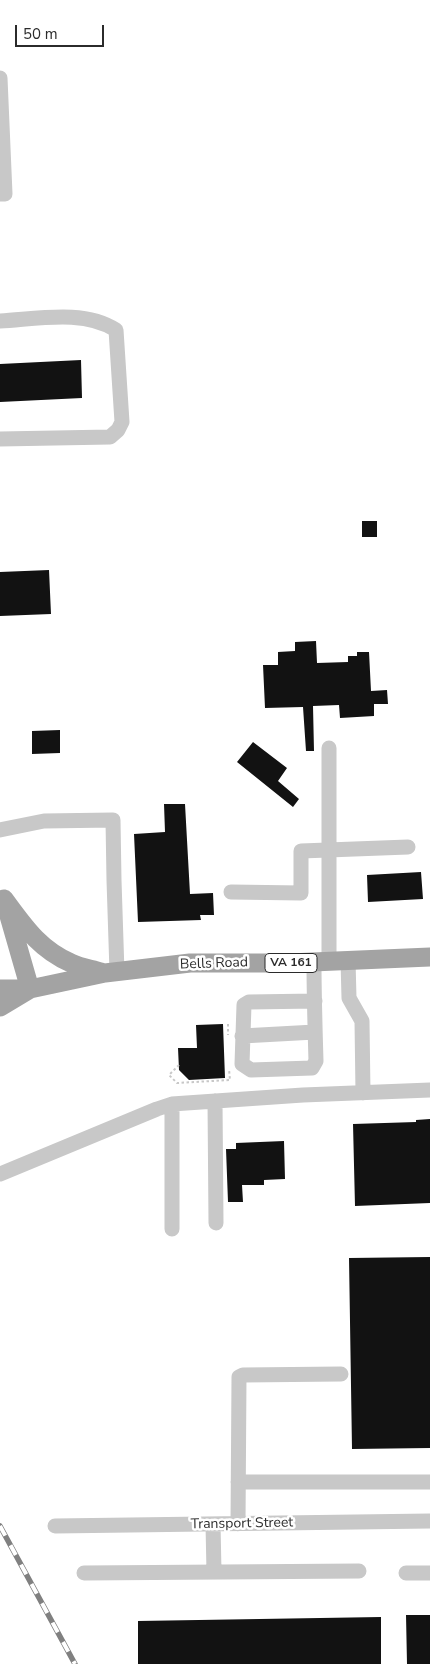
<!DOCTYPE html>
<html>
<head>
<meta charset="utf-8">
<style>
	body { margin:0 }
	#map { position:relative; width:430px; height:1664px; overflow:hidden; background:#fff; font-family:"Nunito Sans",sans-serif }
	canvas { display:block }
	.scale { position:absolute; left:15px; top:25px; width:89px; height:22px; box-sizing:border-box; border:2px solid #2b2b2b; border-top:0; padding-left:6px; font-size:15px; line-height:18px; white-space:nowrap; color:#2b2b2b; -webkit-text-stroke:4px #fff; paint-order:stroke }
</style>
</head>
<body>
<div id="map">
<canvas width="430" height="1664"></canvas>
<div class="scale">50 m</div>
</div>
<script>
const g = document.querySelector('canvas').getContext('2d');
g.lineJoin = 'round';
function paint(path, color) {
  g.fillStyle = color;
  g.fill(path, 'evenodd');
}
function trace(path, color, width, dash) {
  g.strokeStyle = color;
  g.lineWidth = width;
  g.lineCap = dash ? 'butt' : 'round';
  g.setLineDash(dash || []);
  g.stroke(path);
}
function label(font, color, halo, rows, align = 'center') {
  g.font = font + ' "Nunito Sans",sans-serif';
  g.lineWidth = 5;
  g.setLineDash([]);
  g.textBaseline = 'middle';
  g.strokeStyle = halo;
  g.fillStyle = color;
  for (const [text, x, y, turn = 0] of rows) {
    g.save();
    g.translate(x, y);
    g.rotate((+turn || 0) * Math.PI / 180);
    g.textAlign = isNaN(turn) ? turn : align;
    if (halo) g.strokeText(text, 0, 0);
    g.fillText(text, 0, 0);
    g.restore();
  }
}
paint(new Path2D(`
	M81 360 82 398 0 402V364Z
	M362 521H377V537H362Z
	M49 570 51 614 0 616V572Z
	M316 641 317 663 348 662V656H357V652H369L371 691 387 690 388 704H374V716L340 718 339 705 313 706 314 751H306L303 707 265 708 263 665H278V652L295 651V642Z
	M60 730V753L32 754V731Z
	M253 742 287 768 278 781 299 799 293 807 237 762Z
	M164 804H185L190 894 213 893 214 915H200L201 920 138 922 134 834 165 832Z
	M421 872 423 899 368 902 367 875Z
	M223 1024 225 1078 189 1080 179 1070 178 1048H197L196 1025Z
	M430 1119V1203L355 1206 353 1124 416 1122V1120Z
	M284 1141 285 1179 264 1180V1185H242L243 1202H228L226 1149H236V1143Z
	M430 1257V1448L352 1449 349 1258Z
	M406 1615H430V1664H407Z
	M381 1617V1664H138V1621Z`), '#121212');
trace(new Path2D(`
	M228 1024V1035
	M179 1065 169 1075 177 1083 230 1080 229 1069`), '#c8c8c8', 2, [2.5, 2.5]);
trace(new Path2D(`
	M0 78 5 194H0
	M0 321C37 319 84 309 116 330L122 422 118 430 110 437 0 439
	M0 830 44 821 113 820 114 880 117 972
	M231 892 301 893V851L408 847
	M348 960 349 998 362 1021 363 1093
	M329 961V748
	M314 962C314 995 315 1028 316 1061L312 1068 251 1070 242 1064 244 1005 249 1002 315 1001
	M242 1036 315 1032
	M215 1101 216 1223
	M0 1174 157 1109 172 1104 303 1095 430 1090
	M172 1229V1104
	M238 1482H430
	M213 1524 214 1572
	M238 1524 239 1377 243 1375 341 1374
	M55 1526 430 1521
	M84 1573 359 1571
	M406 1573H430`), '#c8c8c8', 15);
trace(new Path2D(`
	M4 899C24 926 39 949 71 963 81 968 92 969 101 972
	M7 909 30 989
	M0 989H30L105 973 190 963H289L430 957
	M0 1007 30 989`), '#a3a3a3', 19);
const rail = new Path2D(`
	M0 1526 75 1664`);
trace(rail, '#808080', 5.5);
trace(rail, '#fff', 4, [11]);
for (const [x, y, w] of [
	[291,963,52]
]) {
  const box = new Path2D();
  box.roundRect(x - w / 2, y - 9.5, w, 19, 4);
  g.fillStyle = '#fff';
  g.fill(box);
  trace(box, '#2b2b2b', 1);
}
label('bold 12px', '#2b2b2b', null, [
	["VA 161",291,963]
]);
label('14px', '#2b2b2b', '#fff', [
	["Bells Road",214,964,-2],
	["Transport Street",242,1524,-1]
]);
</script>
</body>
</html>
